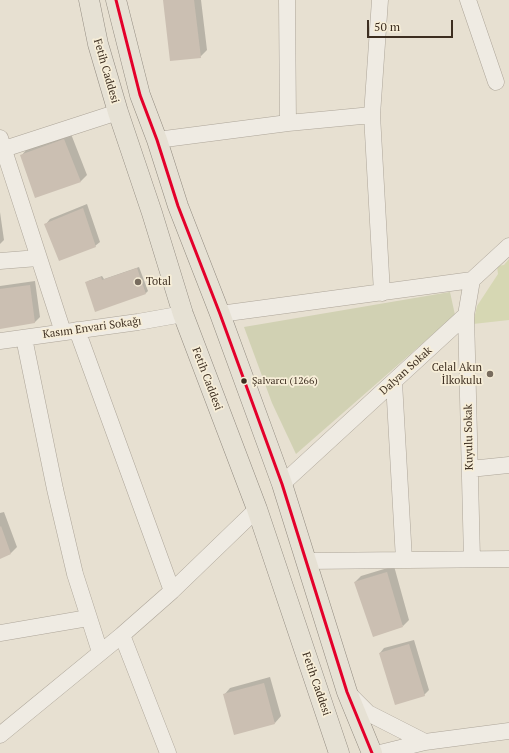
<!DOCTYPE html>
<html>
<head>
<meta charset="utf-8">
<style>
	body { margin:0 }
	#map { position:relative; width:509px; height:753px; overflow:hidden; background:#e7e0d1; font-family:"PT Serif",serif }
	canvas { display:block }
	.scale { position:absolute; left:367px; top:20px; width:86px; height:18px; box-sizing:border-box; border:2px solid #3d2e20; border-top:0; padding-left:5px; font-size:12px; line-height:14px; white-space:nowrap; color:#3d2e20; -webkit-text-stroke:3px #f7eed8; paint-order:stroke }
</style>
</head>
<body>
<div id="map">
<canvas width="509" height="753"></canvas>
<div class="scale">50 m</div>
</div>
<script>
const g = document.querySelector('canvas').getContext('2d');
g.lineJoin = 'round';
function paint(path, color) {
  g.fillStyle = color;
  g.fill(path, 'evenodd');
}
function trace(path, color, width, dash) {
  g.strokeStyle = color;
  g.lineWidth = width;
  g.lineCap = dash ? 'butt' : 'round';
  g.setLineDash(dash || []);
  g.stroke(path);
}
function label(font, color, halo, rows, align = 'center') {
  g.font = font + ' "PT Serif",serif';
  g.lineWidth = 3.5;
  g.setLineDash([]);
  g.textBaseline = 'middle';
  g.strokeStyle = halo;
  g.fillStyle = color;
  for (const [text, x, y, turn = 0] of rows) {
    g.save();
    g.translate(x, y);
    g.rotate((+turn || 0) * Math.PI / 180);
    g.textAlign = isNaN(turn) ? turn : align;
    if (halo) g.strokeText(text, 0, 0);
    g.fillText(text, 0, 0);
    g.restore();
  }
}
paint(new Path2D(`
	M509 259V320L473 324 477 306 498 274 497 266 504 265Z`), '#d6d7b3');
paint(new Path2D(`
	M450 292 455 315 296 454 272 403 244 327Z`), '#d1d1b3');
paint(new Path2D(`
	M164 0H201L207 50 200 57Z
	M71 134 87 175 81 181 39 195 21 156 27 149Z
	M87 204 100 242 95 246 46 224 50 219Z
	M0 212 4 240 0 244Z
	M139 267 148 291 146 293 86 283 88 281 102 276 104 279Z
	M35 281 40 317 35 322 0 328V286Z
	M4 512 17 547 11 553 0 557V513Z
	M394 566 409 620 403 626 355 582 361 576Z
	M414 640 429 690 424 695 380 653 384 648Z
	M270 677 281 716 275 723 224 695 230 688Z`), '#0003');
paint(new Path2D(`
	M163 0H194L201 58 170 61Z
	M64 139 81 182 35 198 20 155Z
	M83 208 96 247 59 261 44 224Z
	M137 268 146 294 95 312 85 282 101 277 102 280Z
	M30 285 35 323 0 329V289Z
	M1 526 11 554 0 559V527Z
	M387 572 403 627 373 637 354 582Z
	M409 644 425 696 395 705 379 653Z
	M264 683 275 724 234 735 223 694Z`), '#cbbfb2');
const minor = new Path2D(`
	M287 0 288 123
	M380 0 372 115 382 293
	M468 0 496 82
	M0 138 63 332
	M157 140 288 123 372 115
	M4 149 118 112
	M0 261 38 258
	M220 314 472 280
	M466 315 472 559
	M77 330 172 591
	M24 338 55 489 75 574 100 652
	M0 341 138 322 183 314
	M394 382 404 560
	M470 469 509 465
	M282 484 466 315 472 280 509 246
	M306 561 509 559
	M0 633 88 618
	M122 635 168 753
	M351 696 368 713 425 742
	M0 735 122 635 172 591 257 509
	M380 753 425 742 509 731`);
const major = new Path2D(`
	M89 0 98 44 118 112 152 213 183 314 257 509 339 753
	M116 0 140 95 157 140 178 206 220 314 282 484 347 692 372 753`);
trace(minor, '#ada599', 17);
trace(major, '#928b80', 21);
trace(minor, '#efebe3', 16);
trace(major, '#e6e1d4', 20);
trace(new Path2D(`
	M116 0 140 95 157 140 178 206 220 314 282 484 347 692 372 753`), '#e4002b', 3);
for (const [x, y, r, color] of [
	[138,282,4,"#786c5e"],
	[490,374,4,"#786c5e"],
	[244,381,3.5,"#3d2e20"]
]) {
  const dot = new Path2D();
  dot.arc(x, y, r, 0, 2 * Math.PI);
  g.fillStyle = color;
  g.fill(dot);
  trace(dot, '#f7eed8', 1.5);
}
label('10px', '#3d2e20', '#f7eed8', [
	["Şalvarcı (1266)",252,381]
], 'left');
label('11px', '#3d2e20', '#f7eed8', [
	["Fetih Caddesi",106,71,74],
	["Kasım Envari Sokağı",92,328,-8],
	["Dalyan Sokak",406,371,-42],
	["Fetih Caddesi",207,379,69],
	["Kuyulu Sokak",469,437,-91],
	["Fetih Caddesi",316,684,71]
]);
label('11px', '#3d2e20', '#f7eed8', [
	["Total",146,282],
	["Celal Akın",482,368,"right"],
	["İlkokulu",482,381,"right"]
], 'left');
</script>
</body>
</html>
